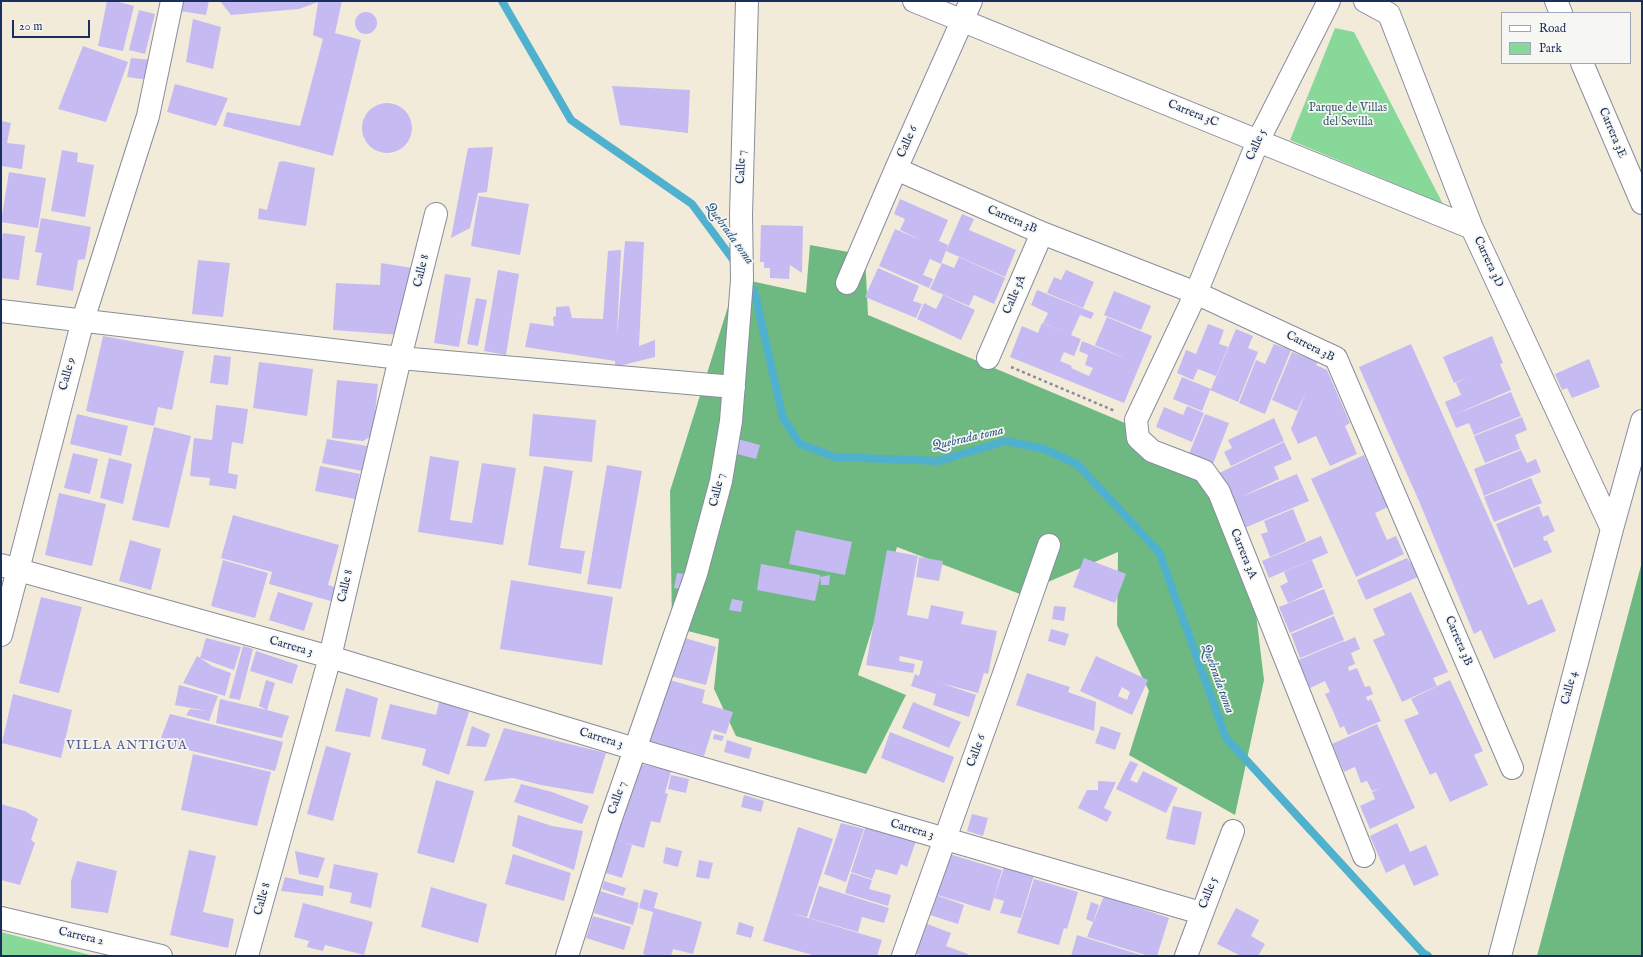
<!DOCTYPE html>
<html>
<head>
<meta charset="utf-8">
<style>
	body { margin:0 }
	#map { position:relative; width:1643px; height:957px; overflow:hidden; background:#f3ebda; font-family:"IM FELL English",serif }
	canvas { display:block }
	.frame { position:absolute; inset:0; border:2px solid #1b2f5e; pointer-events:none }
	.legend { position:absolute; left:1501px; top:12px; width:130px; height:52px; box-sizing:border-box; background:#f6f6f2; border:1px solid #9ea6b7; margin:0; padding:5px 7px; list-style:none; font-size:12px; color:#1b2f5e }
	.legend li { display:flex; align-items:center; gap:8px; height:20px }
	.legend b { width:20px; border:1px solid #9ea6b7 }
	.scale { position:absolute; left:12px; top:20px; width:78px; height:18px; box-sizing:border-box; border:2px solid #1b2f5e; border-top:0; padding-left:5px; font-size:12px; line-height:14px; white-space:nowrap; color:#1b2f5e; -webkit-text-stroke:3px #f6f6f2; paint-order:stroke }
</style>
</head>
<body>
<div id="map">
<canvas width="1643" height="957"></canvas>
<div class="frame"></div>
<ul class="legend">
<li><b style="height:5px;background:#fff"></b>Road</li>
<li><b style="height:11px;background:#88d999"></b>Park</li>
</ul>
<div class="scale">20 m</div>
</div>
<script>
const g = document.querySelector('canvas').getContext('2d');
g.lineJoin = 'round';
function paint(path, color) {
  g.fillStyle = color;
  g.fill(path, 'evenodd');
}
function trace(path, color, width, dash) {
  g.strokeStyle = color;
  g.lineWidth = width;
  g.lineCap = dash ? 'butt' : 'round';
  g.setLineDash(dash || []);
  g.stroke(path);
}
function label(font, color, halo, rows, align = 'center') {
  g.font = font + ' "IM FELL English",serif';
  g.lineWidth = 3.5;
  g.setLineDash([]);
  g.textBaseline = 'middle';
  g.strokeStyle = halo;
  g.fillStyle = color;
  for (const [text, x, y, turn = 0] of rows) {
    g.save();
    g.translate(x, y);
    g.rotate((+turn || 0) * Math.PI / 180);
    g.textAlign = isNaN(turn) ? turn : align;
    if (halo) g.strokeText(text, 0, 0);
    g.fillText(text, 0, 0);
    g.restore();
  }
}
paint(new Path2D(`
	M1335 28 1354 32 1443 204 1290 140Z
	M1 932 94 956H1Z`), '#88d999');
paint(new Path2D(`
	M810 245 865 255 868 315 1125 423 1210 484 1249 556 1264 680 1235 815 1129 755 1149 691 1117 625 1118 552 1020 594 897 547 858 675 906 695 866 774 736 736 714 689 719 639 672 627 670 491 737 278 806 293Z
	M1642 562V956H1537Z`), '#6eb981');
trace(new Path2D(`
	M502 1 571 120 692 204 737 265
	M747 280 755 294 783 418 800 444 835 457 939 461 1006 441 1044 449 1077 464 1159 552 1226 738 1423 953 1428 956`), '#4fb1ce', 8);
paint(new Path2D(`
	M107 1H115L134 6 123 51 98 46Z
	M182 1H209L206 15 180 11Z
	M220 1H342L335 33 361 40 333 156 223 126 227 112 300 126 323 39 313 35 318 2 299 9 231 15Z
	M139 10 155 14 145 54 129 50Z
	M355 23a11 11 0 1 1 22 0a11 11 0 1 1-22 0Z
	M193 19 221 27 213 69 186 62Z
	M83 46 128 62 106 122 58 109Z
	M131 58 153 60 149 80 127 77Z
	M175 84 228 98 216 126 167 112Z
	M612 86 690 90 688 133 620 125Z
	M362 128a25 25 0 1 1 50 0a25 25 0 1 1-50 0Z
	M1 121 11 123 7 143 25 145 22 169 1 166Z
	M493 147 487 192 478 193 470 228 451 238 468 148Z
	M62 150 78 153 77 162 94 165 85 217 51 211Z
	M283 161 315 168 306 226 258 219 259 208 267 210 279 162Z
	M9 172 46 178 38 228 1 222Z
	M479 196 529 204 520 255 471 246Z
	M900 199 948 220 939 241 948 245 941 264 930 259 923 275 933 279 929 288 879 266 895 229 923 241 900 230 905 219 894 214Z
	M962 214 974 219 969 230 1016 250 1005 277 946 251Z
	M41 218 91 227 85 259 78 260 73 291 36 285 42 253 35 252Z
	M761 225 803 226 802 273 790 265 789 279 770 278V268H764V262H760Z
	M3 233 25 236 19 280 1 278V244Z
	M625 241 644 242 639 346 655 340V357L615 367V361L525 347 530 323 554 326 553 317 556 316V307L569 306 572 318 603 319 608 251 621 250 617 337Z
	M959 257 1005 278 994 304 974 295 969 306 930 289 942 263 954 268Z
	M198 260 230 263 223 317 192 314Z
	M381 263 412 268 401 335 333 330 336 283 380 285Z
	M878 268 919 286 913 301 922 304 916 318 865 297Z
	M498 270 519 274 506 355 484 351Z
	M1066 270 1094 282 1083 308 1047 293 1054 277 1061 280Z
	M445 274 471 278 459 347 434 343Z
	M1037 290 1094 313 1091 319 1080 315 1071 335 1081 339 1074 356 1064 352 1060 361 1072 366 1071 368 1089 376 1093 368 1085 365 1088 355 1079 351 1082 341 1127 359 1095 345 1107 317 1152 336 1124 403 1010 357 1022 326 1038 333 1042 323 1069 334 1043 323 1048 313 1031 305Z
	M1114 291 1151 306 1141 330 1104 315Z
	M943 295 975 310 961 340 917 319 924 303 936 309Z
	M476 298 487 300 478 346 467 344Z
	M1208 324 1224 330 1219 344 1228 347 1216 376 1198 369 1193 380 1177 373 1186 350 1196 354Z
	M1236 329 1253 336 1248 348 1258 352 1238 402 1210 390 1202 411 1173 399 1182 377 1211 389Z
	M103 336 184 351 172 410 158 407 154 426 86 411Z
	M1492 336 1503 363 1500 364 1511 390 1451 416 1445 402 1461 395 1456 383 1467 378 1454 383 1443 357Z
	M1274 344 1291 350 1265 414 1239 403 1256 360 1265 364Z
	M1411 344 1528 605 1542 599 1556 631 1494 659 1481 630 1474 634 1419 501 1359 367Z
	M1292 352 1318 362 1316 365 1327 370 1350 423 1345 426 1357 454 1330 466 1316 436 1298 444 1291 429 1306 391 1297 411 1272 400Z
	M214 355 231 357 228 385 210 383Z
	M1589 359 1600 387 1572 398 1567 388 1562 390 1555 374Z
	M259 362 313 369 307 416 253 408Z
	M337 380 378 384 373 435 363 441 332 438Z
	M1511 392 1521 416 1474 435 1469 423 1456 428 1451 416Z
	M216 405 248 409 243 444 232 442 228 473 238 475 236 489 209 485 210 478 190 476 194 438 212 440Z
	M1187 406 1204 413 1192 442 1156 427 1164 407 1183 415Z
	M77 414 128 426 121 456 70 444Z
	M533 414 596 420 592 462 529 456Z
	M1205 414 1229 423 1213 464 1189 454Z
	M1522 417 1527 430 1515 435 1520 449 1485 463 1474 436Z
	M1274 418 1284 441 1231 466 1224 452 1232 448 1228 440Z
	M154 427 191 436 169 528 132 520Z
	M730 437 760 445 756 459 726 451Z
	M327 439 367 446 362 471 322 463Z
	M1284 442 1292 459 1274 467 1279 479 1241 497 1297 474 1309 501 1242 529 1217 474Z
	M1521 450 1527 463 1536 459 1541 472 1484 496 1474 469Z
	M73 453 98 459 90 494 64 488Z
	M1364 455 1388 507 1375 513 1387 540 1396 536 1404 554 1356 577 1311 479Z
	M430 456 459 461 450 520 472 523 482 463 516 468 503 545 418 532Z
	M109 458 132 464 123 504 100 498Z
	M607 465 642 471 621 589 587 584Z
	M320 466 360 474 355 499 315 491Z
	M544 466 573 471 560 548 585 551 581 574 528 565Z
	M1531 478 1542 503 1494 522 1484 497Z
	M59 493 106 504 92 566 45 555Z
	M1539 506 1543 517 1548 515 1555 531 1543 537 1544 541 1547 540 1552 552 1514 568 1496 524Z
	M1293 509 1306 541 1270 557 1261 534 1268 532 1264 521Z
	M233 515 339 545 328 585 342 589 338 603 269 584 272 572 221 558Z
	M796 530 852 542 845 575 789 564Z
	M1321 536 1328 553 1269 578 1262 561Z
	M130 540 161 549 151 590 119 581Z
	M887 550 918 556 907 615 928 619 931 605 964 612 961 624 997 631 988 674 984 673 978 693 941 683 976 695 969 717 933 705 936 694 911 686 915 674 919 676 923 661 900 656 899 661 915 664 913 673 866 665Z
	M919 557 943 561 939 581 916 577Z
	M1084 558 1126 574 1115 603 1073 587Z
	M1407 558 1420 576 1366 600 1357 580Z
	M223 560 268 573 255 618 211 606Z
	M1312 560 1323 587 1288 603 1280 586 1288 582 1284 572Z
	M761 564 820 575V577L830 575 829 585H821L820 577 815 601 757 590Z
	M677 573 692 575 689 590 674 588Z
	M511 580 613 597 602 665 500 649Z
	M1324 589 1334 614 1290 633 1279 607Z
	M278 592 313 603 304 631 269 620Z
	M1411 592 1448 672 1433 678 1437 686 1402 702 1373 640 1385 635 1373 609Z
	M41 597 82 607 59 693 19 683Z
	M732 599 743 601 741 612 729 610Z
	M1054 606 1066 607 1064 621 1052 619Z
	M1334 616 1344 640 1300 658 1291 634Z
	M1051 629 1069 634 1065 646 1048 641Z
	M681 637 716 647 706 685 671 676Z
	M1355 637 1360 649 1351 653 1355 664 1348 667 1349 671 1336 676 1357 668 1365 687 1370 686 1373 694 1366 697 1368 701 1371 699 1381 721 1348 735 1344 726 1340 728 1333 711 1325 694 1330 692 1325 681 1310 688 1298 660 1344 641V642Z
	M206 638 241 647 234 670 200 658 212 666 231 673 225 696 183 683 197 656 200 658Z
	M243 646 253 649 240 700 229 698Z
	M256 651 298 665 292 684 250 671Z
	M1096 656 1148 680 1132 715 1080 691ZM1122 687 1130 692 1127 700 1118 696Z
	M1027 673 1070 687 1068 692 1096 702 1094 731 1016 705Z
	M666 679 705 690 702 703 733 712 726 734 712 730 704 756 649 741Z
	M266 680 275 683 267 710 289 716 282 738 216 723 220 699 267 710 259 706Z
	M1450 680 1483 751 1474 755 1488 785 1450 802 1436 772 1448 766 1430 775 1404 720 1419 714 1411 699Z
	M179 685 218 696 209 721 186 715 190 709 207 711 175 705Z
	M346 688 378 698 370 737 335 731Z
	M13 694 72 710 61 758 2 743Z
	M440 699 469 712 449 775 422 765 426 749 381 739 390 704 436 715Z
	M913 702 961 722 949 748 902 728Z
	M170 714 283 742 275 771 159 743Z
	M1377 724 1415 808 1370 829 1360 806 1375 799 1372 792 1380 788 1372 791 1367 781 1361 783 1355 767 1344 772 1332 744Z
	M472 726 490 734 486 747 466 746Z
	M1101 726 1121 733 1115 750 1095 743Z
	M504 728 606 753 593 794 541 785 513 778 484 781Z
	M890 732 954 757 944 783 881 758Z
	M714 734 724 736 722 741 713 739Z
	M727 740 752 748 749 759 724 752Z
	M326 746 351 753 333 821 307 814Z
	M193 754 271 772 257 826 181 810Z
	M1130 761 1138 764 1130 780 1137 783 1143 771 1178 788 1166 813 1116 789Z
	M637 763 671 771 665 793 668 794 660 823 651 821 644 848 619 841 632 845 622 878 606 873Z
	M671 775 689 779 686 793 668 789Z
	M436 780 474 791 454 863 417 853Z
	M1098 781 1116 782 1104 808 1112 812 1107 822 1078 808 1087 790H1098Z
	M521 784 552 792 589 806 582 824 514 802Z
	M744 795 764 801 761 812 741 807Z
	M1 804 25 811 38 819 31 840 35 843 20 885 1 880Z
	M1173 806 1202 812 1195 845 1166 839Z
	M972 814 988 818 983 836 967 831Z
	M518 815 552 826 583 831 574 870 512 846Z
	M841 823 864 829 846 882 824 874Z
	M1397 823 1410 852 1426 845 1439 875 1414 886 1404 864 1386 873 1370 836Z
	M866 825 916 841 907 867 901 864 897 875 876 869 872 879 851 872Z
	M798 827 833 839 807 917 791 913 882 940 877 956H816L763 941Z
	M666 847 682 851 678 867 663 863Z
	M189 850 216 856 203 912 234 919 228 948 170 935Z
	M295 851 325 858 318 878 299 874Z
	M946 853 1002 870 990 911 934 894Z
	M513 854 571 873 564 901 505 884Z
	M699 860 713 863 709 879 696 877Z
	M77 861 117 871 108 913 71 908V881Z
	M334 864 378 873 371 908 350 903 352 893 329 888Z
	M1004 867 1034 875 1021 918 1000 913 1004 901 994 898Z
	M851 873 872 880 869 889 891 895 888 906 845 893Z
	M285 877 324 886 323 896 281 891Z
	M1034 879 1078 892 1067 929 1064 928 1059 945 1017 933Z
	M604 881 626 888 623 896 602 889Z
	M819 886 889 908 884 923 862 917 858 932 809 918Z
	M431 887 487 904 478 943 421 927Z
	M644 889 658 893 653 912 639 908Z
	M600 891 639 903 633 925 594 913Z
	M933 894 964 905 958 924 927 914Z
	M1104 896 1169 918 1157 956H1149L1087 937Z
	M1091 902 1099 905 1093 922 1086 919Z
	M303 903 373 922 364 955 325 945 323 951 307 947 309 941 294 937Z
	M654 908 702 922 693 954 673 949 671 956H650L643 954Z
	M1236 908 1259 920 1251 936 1265 944 1258 956H1241L1217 944Z
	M593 916 631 927 624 950 586 938Z
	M739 922 754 927 751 938 736 934Z
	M922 922 951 933 946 946 968 954 967 956H923L912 952Z
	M1077 935 1144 956H1071Z`), '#c6baf2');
const minor = new Path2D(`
	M914 1 1472 228
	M1329 1 1258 141 1196 293 1136 420 1138 438 1152 451 1204 471 1219 492 1364 856
	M1365 1 1389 14 1472 228 1612 529
	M1556 1 1561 13
	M1582 63 1642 203
	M896 169 1042 233 1196 293 1336 358 1512 768
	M847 283 896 169 971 1
	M1 311 400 358 734 387
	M988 358 1042 233
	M1 565 330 657 635 749 1201 913
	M1 635 83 320 148 116 172 1
	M1 918 161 956
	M247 956 330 657 400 358 436 214
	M567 956 610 821 696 574 721 481 731 421 742 280 741 215 747 1
	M903 956 999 688 1049 545
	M1186 956 1233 831
	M1500 956 1612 529 1642 421`);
trace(minor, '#878d9c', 24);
trace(new Path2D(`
	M1011 367 1115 411`), '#878d9c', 2.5, [3, 3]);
trace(minor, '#fff', 22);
label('12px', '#365a6d', '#f6f6f2', [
	["Parque de Villas",1348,109],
	["del Sevilla",1348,123]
]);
label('12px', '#1b2f5e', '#f6f6f2', [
	["Carrera 3C",1193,114,22],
	["Carrera 3E",1612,133,67],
	["Calle 6",908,142,-66],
	["Calle 5",1257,145,-66],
	["Calle 7",742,167,-88],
	["Carrera 3B",1012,220,23],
	["Carrera 3D",1488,262,65],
	["Calle 8",422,271,-76],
	["Calle 5A",1015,295,-67],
	["Carrera 3B",1310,347,27],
	["Calle 9",68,374,-75],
	["Calle 7",718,490,-77],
	["Carrera 3A",1243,554,68],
	["Calle 8",346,586,-77],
	["Carrera 3B",1458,641,67],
	["Carrera 3",291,647,16],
	["Calle 4",1570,688,-75],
	["Carrera 3",601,739,17],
	["Calle 6",977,751,-70],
	["Calle 7",618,798,-71],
	["Carrera 3",912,830,16],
	["Calle 5",1209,893,-69],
	["Calle 8",263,899,-75],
	["Carrera 2",81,937,13]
]);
label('italic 13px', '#2d5c85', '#f6f6f2', [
	["Quebrada toma",729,234,54],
	["Quebrada toma",968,439,-13],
	["Quebrada toma",1217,679,70]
]);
g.letterSpacing = '1px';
label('13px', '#576092', '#f6f6f2', [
	["VILLA ANTIGUA",127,746]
]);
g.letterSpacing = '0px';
</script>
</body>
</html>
